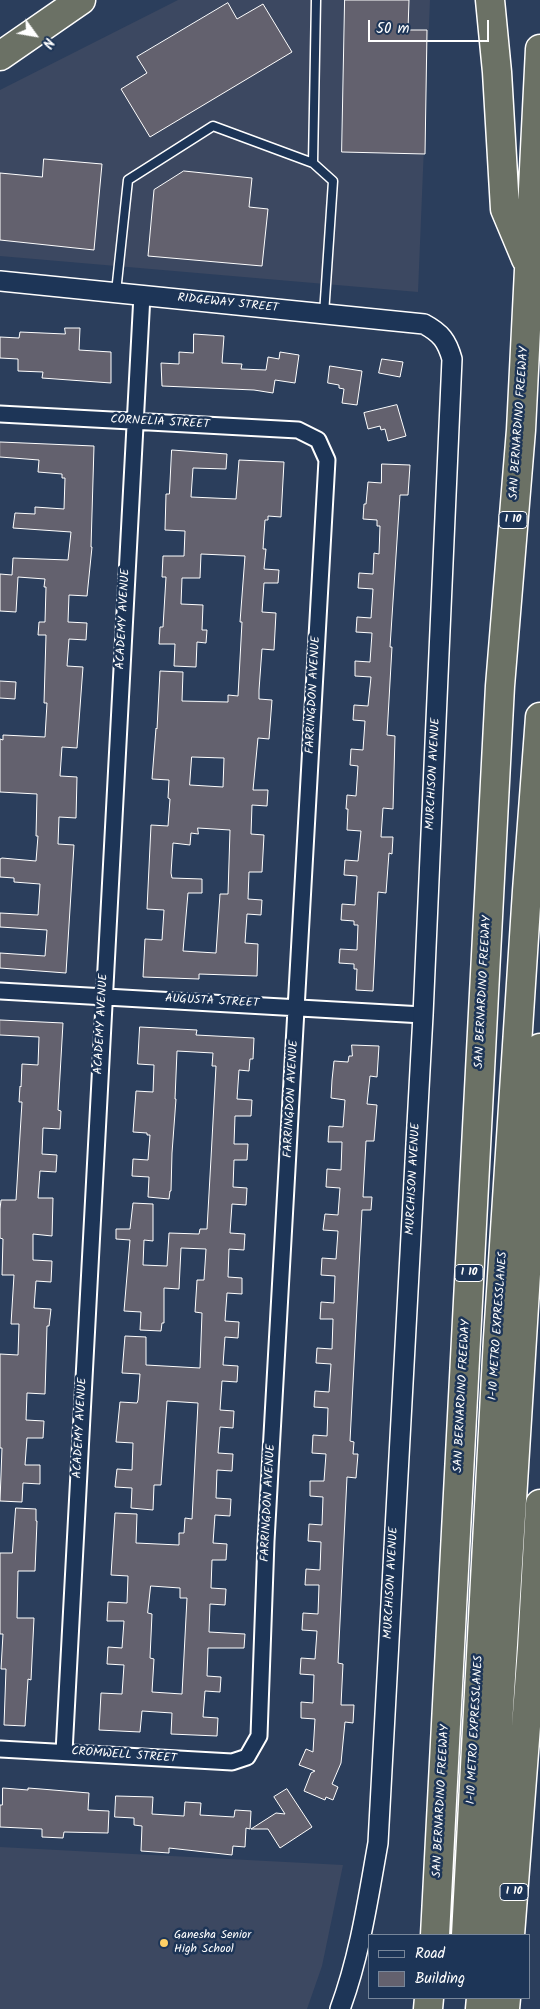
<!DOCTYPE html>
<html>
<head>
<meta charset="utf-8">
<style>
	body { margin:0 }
	#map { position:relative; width:540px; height:2009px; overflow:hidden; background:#2b3e5c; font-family:Kalam,sans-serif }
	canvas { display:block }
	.legend { position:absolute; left:368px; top:1934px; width:162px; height:65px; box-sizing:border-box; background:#1d3557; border:1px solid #77869a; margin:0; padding:6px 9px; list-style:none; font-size:15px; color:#fff }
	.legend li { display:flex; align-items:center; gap:10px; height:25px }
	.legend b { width:25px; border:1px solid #77869a }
	.north { position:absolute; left:10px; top:10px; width:50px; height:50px; -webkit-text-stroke:4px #1d3557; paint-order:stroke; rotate:122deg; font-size:14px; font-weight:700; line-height:20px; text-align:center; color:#fff }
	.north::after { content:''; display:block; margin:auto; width:18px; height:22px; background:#fff; clip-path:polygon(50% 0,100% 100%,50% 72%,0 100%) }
	.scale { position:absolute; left:368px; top:20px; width:121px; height:22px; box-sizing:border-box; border:2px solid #fff; border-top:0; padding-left:6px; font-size:15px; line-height:18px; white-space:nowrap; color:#fff; -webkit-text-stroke:4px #1d3557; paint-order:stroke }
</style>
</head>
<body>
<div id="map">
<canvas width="540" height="2009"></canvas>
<ul class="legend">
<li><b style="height:6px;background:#1d3557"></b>Road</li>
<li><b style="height:14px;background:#63616e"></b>Building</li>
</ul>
<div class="north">N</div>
<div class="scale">50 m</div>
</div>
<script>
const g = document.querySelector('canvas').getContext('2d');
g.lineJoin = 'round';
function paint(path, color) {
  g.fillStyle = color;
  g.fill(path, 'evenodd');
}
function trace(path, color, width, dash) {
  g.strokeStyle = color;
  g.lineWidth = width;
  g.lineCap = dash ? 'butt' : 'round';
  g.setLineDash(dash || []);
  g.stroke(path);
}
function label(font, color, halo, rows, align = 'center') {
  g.font = font + ' Kalam,sans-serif';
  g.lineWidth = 5;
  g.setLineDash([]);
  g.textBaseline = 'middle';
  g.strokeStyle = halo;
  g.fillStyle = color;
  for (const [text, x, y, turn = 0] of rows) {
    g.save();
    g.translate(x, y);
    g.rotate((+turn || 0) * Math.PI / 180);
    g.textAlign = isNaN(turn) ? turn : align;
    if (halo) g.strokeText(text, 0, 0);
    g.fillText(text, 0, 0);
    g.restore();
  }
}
paint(new Path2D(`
	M178 0H430L418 292 0 256V90Z
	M0 1847 343 1865 322 1966 307 2009H0Z`), '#3c4861');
const building = new Path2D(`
	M345 0H409L408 30H427L425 154 342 152Z
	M228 3 237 19 263 4 292 52 150 137 121 89 147 73 137 57Z
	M44 159 102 164 94 250 0 240V173L42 177Z
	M184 171 252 178 249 207 268 209 262 266 148 256 154 190Z
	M65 328H80L79 350 111 352V383L42 378 43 372 18 371V359L0 358V337L19 338 20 332 65 334Z
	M194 334 224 336 222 363 242 364 241 369 266 370 268 357 279 359 280 352 299 355 295 383 275 380 273 393 254 390 162 386 161 363 179 364V352L193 353Z
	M382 359 403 362 400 377 379 373Z
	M330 366 362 371 357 405 342 403 344 389 339 388V385L328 383Z
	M397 405 406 436 388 441 385 429 381 430 380 426 368 429 364 413Z
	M0 442 94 446 91 547H92L87 596 69 595 68 622 87 623 86 640 69 639 67 666 83 667 77 748 62 747 60 776 77 777 76 818 59 817 58 844 74 845 66 973 0 968V953L45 956 47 930 0 927V913L38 915 40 884 14 882V878L0 877V859L2 858 36 861 38 836H36L37 794 0 792V739L3 740V735L45 737 47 703H44L46 635H38L39 622H45L46 587H44L45 579 18 577 16 612 0 611V574L12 575 13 558 68 560 71 532 13 528 15 513 35 514V507L64 509 65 478H62V474L38 472 39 460 0 457Z
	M172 450 227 454 226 469 193 468 191 497 236 499 239 460 284 462 281 517 268 516V520H265L263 549H266L264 569 279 570 278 583H264L262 612 276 613 274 650 262 649 259 690V699L272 700 269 739 258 738 253 790H268L267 806 252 805 251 834 264 835 262 872H249L248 899 262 900 261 915 247 914 245 943 258 944 257 976 199 974V979L143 977 145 939 162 940 164 910 147 909 151 825 168 826 170 799 168 798 169 780 152 779 156 728 157 729 160 671 183 672 182 701 228 702V695L238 696 242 622H240L245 556 201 554 200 578H182L181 604 203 605 202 630H207L206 643 197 642 196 667 174 666 175 644H159L160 627H163L166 577H162L163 556H184L185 531 165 530 166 494H169ZM192 757 224 758 223 787 190 785ZM198 828 230 830 228 894H220L216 953 183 951 188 893H202V879L172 878 171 873 173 843 190 845 191 833 198 834Z
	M382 464 410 465 408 495H400L390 647H392L387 735 395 736 393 809 383 808 381 837H393L392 854 389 853 386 893 378 892 373 991 356 990 357 969H354V964L339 963 340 949 357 950 358 925H354V921L341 920 342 904 355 905 357 876 344 875 345 860 358 861 361 831 347 830 348 809H346L347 795 356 796 358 766 350 765 351 749 363 750 365 721 353 720 354 705 368 706 371 677 355 676V661L370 662 372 633 356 632 357 617 371 618 373 589 358 588 359 573 373 574 374 553 379 554 380 526H377V520L363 519 364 504H366L368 482 381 483Z
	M0 681 16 682 15 699 0 698Z
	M0 1020 63 1023 58 1110 61 1111 60 1129 43 1128 42 1154 57 1155 56 1172 40 1171 38 1198H53L52 1236 33 1234V1260L52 1261 51 1282 36 1281 34 1308 51 1309 49 1326H47L45 1394 27 1393 26 1420 44 1421 43 1438H27L25 1465H40V1484L23 1483 22 1502 0 1501 2 1448H0V1354L18 1355 19 1324H11L14 1275H2L3 1239 0 1238V1209L1 1200H16L22 1102H19L20 1086 21 1087 22 1064 38 1065 39 1037 0 1035Z
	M140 1027 197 1030 196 1035 254 1038 253 1059H250L249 1071 239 1070 237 1099 252 1100 251 1116H235L234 1144H248L247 1160H234L233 1187 247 1188 246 1205 232 1204 230 1233 245 1234 244 1250 229 1249 228 1277 242 1278V1294L227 1293 225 1321 239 1322 238 1338 225 1337 223 1365 238 1366 237 1382 222 1381 220 1410 234 1411 233 1428 220 1427 218 1453 233 1454 232 1471 217 1470 216 1498 231 1499 230 1516 215 1515 213 1543 227 1544 226 1560H212L211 1588 226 1589 225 1605 210 1604 209 1632 245 1634 244 1648H208L207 1676 221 1677 220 1692 205 1691 203 1717 218 1718 217 1736 171 1734 172 1713 142 1711 140 1732 99 1730 101 1693 122 1694 124 1665 107 1664 108 1647 122 1648 124 1621H107L108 1602 127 1603 128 1576 111 1575 115 1513 137 1514 136 1543 179 1545V1533H184L185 1518 192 1519 198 1403 167 1401 161 1485H154L153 1510 131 1508 132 1488 115 1487 117 1469 132 1470 133 1443 116 1442 120 1402 137 1403 138 1400 140 1374 122 1373 125 1336 146 1337V1365L200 1368 202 1313 195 1312 197 1280H204L206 1249 181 1248 179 1289 164 1288V1323H162L161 1331 140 1330 141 1312 124 1311 130 1240 116 1239V1229H130L133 1203 153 1204V1241L144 1240 143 1265 167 1266 169 1233 199 1234 200 1229H207L211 1158 216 1066H212L213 1053 177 1051 175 1099H176L172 1153 171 1191H170L169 1199 148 1197 149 1177 132 1176 133 1159 148 1160 150 1135H147V1133L133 1132 136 1091 153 1092 154 1065 138 1064ZM151 1586 180 1588V1598H187L182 1694 152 1692 154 1659 150 1658 152 1614 148 1613Z
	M352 1045 379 1046 377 1077 370 1076 367 1104 377 1105 374 1141H366L363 1197H372L371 1210H362L350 1441 354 1442 353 1454H358L356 1478 347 1477 338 1663 343 1664 341 1705H354L353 1723 345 1722 341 1763 332 1784 338 1787 333 1800 326 1797 325 1800 304 1791 311 1773 315 1771 299 1765 306 1749 313 1752 315 1719 301 1718V1702L313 1703 314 1675 300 1674 301 1658 315 1659 317 1631 302 1630 303 1613 318 1614 319 1585H305L306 1569 320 1570 321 1542 308 1541 309 1524 322 1525 323 1497 310 1496V1481H324L326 1454 312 1453 313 1435 327 1436 328 1408 314 1407 315 1391 329 1392 331 1364 316 1363 317 1348 332 1349 333 1319H320L321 1302 334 1303 335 1276 321 1275 322 1258 336 1259 338 1231 323 1230 325 1214 338 1215 340 1188 326 1187 327 1169 341 1170 342 1142H328L329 1126 343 1127 345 1100 331 1098 332 1080 334 1061 348 1062 349 1056H352Z
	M16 1508 36 1509V1521H37L35 1571H18L17 1618H34L31 1680 28 1679 25 1726 4 1725 6 1669H1L3 1634H0V1553H12Z
	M3 1788 28 1790V1788L41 1789 89 1793 88 1810 109 1811 108 1833 64 1832 63 1838 42 1837V1829L0 1827V1805H2Z
	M287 1789 312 1827 280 1848 268 1829H251L276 1813 285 1814 274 1797Z
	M116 1796 153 1797 152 1814 184 1816 185 1802 201 1803 200 1815 234 1817 235 1810 251 1811 250 1829 246 1828 245 1847 233 1846 232 1855 169 1848V1853L141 1851 142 1826 134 1825V1818L115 1817Z`);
paint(building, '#63616e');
trace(building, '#fff', 1);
const service = new Path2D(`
	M313 163 316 0
	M116 292 128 180 213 126 313 163 333 181 324 314`);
const minor = new Path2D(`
	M0 414 298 430 318 440 327 460 266 1541 259 1736 247 1757 232 1762 0 1749
	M0 991 423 1015
	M64 1752 142 295`);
const tertiary = new Path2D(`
	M0 281 424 324C441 333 447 341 452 359L423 1015 378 1843C368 1899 360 1955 340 2009`);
const motorway = new Path2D(`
	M490 0 497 72 505 209 526 259
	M0 56 81 0
	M435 1935 500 686 521 430 540 49
	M466 1935 498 1338 527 891 540 717
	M485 1935 540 1048
	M510 1935 532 1648 540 1504
	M428 2009 429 1998
	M480 2009 481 1998
	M505 2009 506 1998`);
trace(service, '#fff', 11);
trace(minor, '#fff', 19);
trace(tertiary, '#fff', 22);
trace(motorway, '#fff', 31);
trace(service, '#1d3557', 8);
trace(minor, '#1d3557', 15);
trace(tertiary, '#1d3557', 19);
trace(motorway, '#6b7165', 28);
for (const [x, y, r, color] of [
	[164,1943,5,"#ffd166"]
]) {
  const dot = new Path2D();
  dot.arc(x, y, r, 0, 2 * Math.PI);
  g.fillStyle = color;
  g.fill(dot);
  trace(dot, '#1d3557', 2);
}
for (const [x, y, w] of [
	[513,520,28],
	[469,1273,28],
	[514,1892,28]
]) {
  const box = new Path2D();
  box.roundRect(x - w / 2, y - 8.5, w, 17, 4);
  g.fillStyle = '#1d3557';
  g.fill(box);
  trace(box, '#fff', 1);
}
label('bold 11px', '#fff', null, [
	["I 10",513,520],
	["I 10",469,1273],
	["I 10",514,1892]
]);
label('12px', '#fff', '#1d3557', [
	["RIDGEWAY STREET",228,304,6],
	["CORNELIA STREET",160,423,3],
	["SAN BERNARDINO FREEWAY",520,423,-86],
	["ACADEMY AVENUE",124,619,-87],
	["FARRINGDON AVENUE",314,695,-87],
	["MURCHISON AVENUE",434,774,-87],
	["SAN BERNARDINO FREEWAY",484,992,-87],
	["AUGUSTA STREET",212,1002,3],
	["ACADEMY AVENUE",102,1024,-87],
	["FARRINGDON AVENUE",292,1099,-87],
	["MURCHISON AVENUE",414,1179,-87],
	["I-10 METRO EXPRESSLANES",499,1326,-86],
	["SAN BERNARDINO FREEWAY",463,1396,-87],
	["ACADEMY AVENUE",81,1428,-87],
	["FARRINGDON AVENUE",269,1503,-87],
	["MURCHISON AVENUE",392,1583,-87],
	["I-10 METRO EXPRESSLANES",476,1730,-87],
	["CROMWELL STREET",124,1756,4],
	["SAN BERNARDINO FREEWAY",442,1801,-87]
]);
label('12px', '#fff', '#1d3557', [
	["Ganesha Senior",174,1936],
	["High School",174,1950]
], 'left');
</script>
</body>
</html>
